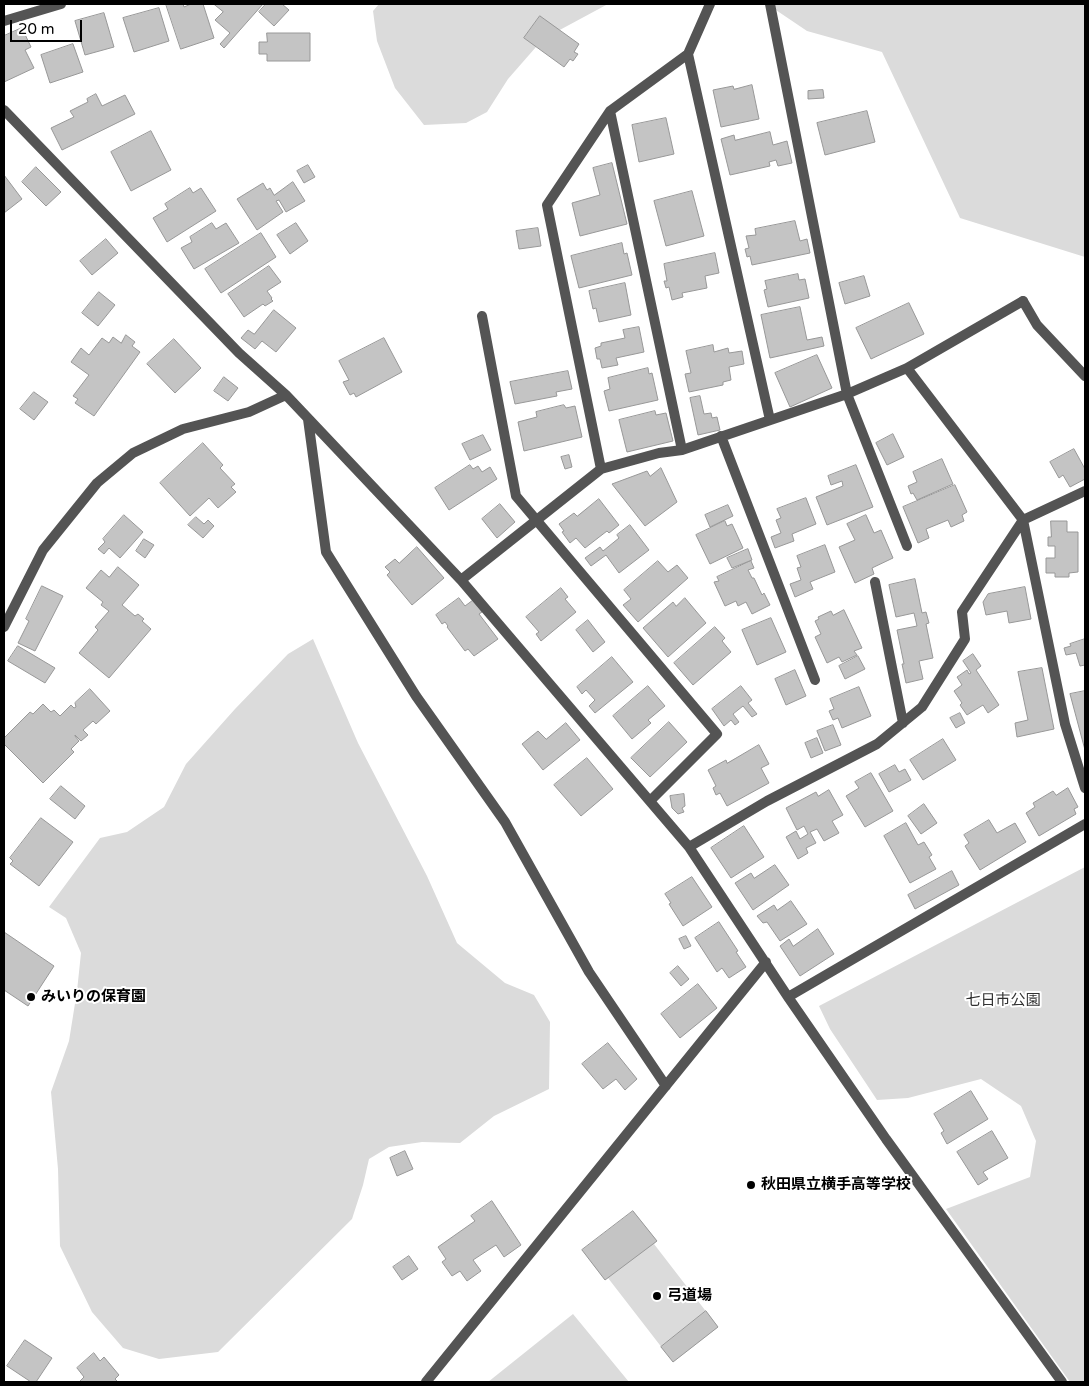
<!DOCTYPE html>
<html>
<head>
<meta charset="utf-8">
<style>
	body { margin:0 }
	#map { position:relative; width:1089px; height:1386px; overflow:hidden; background:#fff; font-family:"Varela Round",sans-serif }
	canvas { display:block }
	.frame { position:absolute; inset:0; border:5px solid #000; pointer-events:none }
	.scale { position:absolute; left:10px; top:20px; width:72px; height:22px; box-sizing:border-box; border:2px solid #000; border-top:0; padding-left:6px; font-size:15px; line-height:18px; white-space:nowrap; color:#000; -webkit-text-stroke:4px #fff; paint-order:stroke }
</style>
</head>
<body>
<div id="map">
<canvas width="1089" height="1386"></canvas>
<div class="frame"></div>
<div class="scale">20 m</div>
</div>
<script>
const g = document.querySelector('canvas').getContext('2d');
g.lineJoin = 'round';
function paint(path, color) {
  g.fillStyle = color;
  g.fill(path, 'evenodd');
}
function trace(path, color, width, dash) {
  g.strokeStyle = color;
  g.lineWidth = width;
  g.lineCap = dash ? 'butt' : 'round';
  g.setLineDash(dash || []);
  g.stroke(path);
}
function label(font, color, halo, rows, align = 'center') {
  g.font = font + ' "Varela Round","Noto Sans JP",sans-serif';
  g.lineWidth = 4;
  g.setLineDash([]);
  g.textBaseline = 'middle';
  g.strokeStyle = halo;
  g.fillStyle = color;
  for (const [text, x, y, turn = 0] of rows) {
    g.save();
    g.translate(x, y);
    g.rotate((+turn || 0) * Math.PI / 180);
    g.textAlign = isNaN(turn) ? turn : align;
    if (halo) g.strokeText(text, 0, 0);
    g.fillText(text, 0, 0);
    g.restore();
  }
}
paint(new Path2D(`
	M379 4H608L543 39 508 79 487 112 466 123 424 125 395 88 377 41 373 11Z
	M767 4H1085V257L960 218 882 52 807 31Z
	M313 639 358 743 427 876 457 943 505 983 534 995 550 1022 549 1089 494 1116 460 1143 422 1142 389 1147 369 1159 363 1185 352 1219 218 1352 159 1359 123 1348 92 1312 60 1246 58 1169 51 1092 69 1041 77 991 81 953 66 918 49 907 100 838 127 832 164 807 186 764 235 709 288 654Z
	M1085 867V1382H1070L946 1209 1030 1177 1036 1141 1021 1106 981 1079 908 1098 877 1100 830 1029 819 1006Z
	M633 1211 657 1241 654 1244 718 1327 673 1362 608 1278 605 1280 582 1250Z
	M573 1314 629 1382H488Z`), '#dbdbdb');
const building = new Path2D(`
	M166 4H183L184 7 191 4H203L214 38 181 49Z
	M214 4H263L224 48 220 44 230 33 215 20 223 12Z
	M266 4H282L289 10 274 26 259 12Z
	M159 8 169 41 134 52 123 18Z
	M104 13 114 47 85 55 75 21Z
	M540 16 579 44 574 52 578 54 573 61 570 59 564 67 524 38Z
	M22 28 31 47 25 50 34 68 4 82V36Z
	M267 33H310V61H267V54H259V42H267Z
	M73 44 83 72 50 83 41 55Z
	M752 85 759 119 721 127 713 90 733 86 734 89Z
	M823 90 824 98 808 99V91Z
	M96 94 102 106 125 95 135 114 62 150 51 128 74 117 70 111 88 102 87 99Z
	M867 111 875 142 825 155 817 123Z
	M666 118 674 154 639 162 632 125Z
	M151 131 171 170 131 191 111 152Z
	M770 132 773 145 787 141 792 163 778 166 776 160 769 162 770 166 730 175 721 139 734 135 735 140Z
	M612 163 627 224 580 236 572 203 600 195 593 168Z
	M308 165 315 177 304 183 297 171Z
	M36 167 61 192 46 206 22 182Z
	M4 175 22 199 4 213Z
	M293 182 305 201 286 212 279 200 276 201 283 212 257 230 237 199 263 183 267 190 270 188 274 195Z
	M190 188 193 193 201 188 216 211 167 242 153 218 168 209 165 204Z
	M692 191 704 236 666 246 654 201Z
	M795 221 800 241 807 239 810 253 752 265 750 256 747 257 745 249 749 248 746 236 756 235 755 229Z
	M212 223 216 229 226 223 239 243 194 269 181 248 192 242 190 237Z
	M296 223 308 241 290 254 277 235Z
	M538 228 541 246 519 249 516 231Z
	M261 233 276 257 221 293 205 269Z
	M106 239 118 253 92 275 80 261Z
	M622 243 624 254 627 253 632 275 579 288 571 256Z
	M715 253 719 273 705 276 707 288 682 293 683 297 672 300 669 287 666 288 664 281H667L664 264Z
	M269 266 281 282 267 291 272 298 271 299 273 301 265 306 263 304 244 317 228 294Z
	M798 274 799 280 805 279 809 298 768 307 764 290 767 289 765 281Z
	M864 276 870 296 845 304 839 283Z
	M625 283 631 315 599 322 596 308 593 309 589 291Z
	M99 292 115 305 98 326 82 313Z
	M909 303 924 334 871 359 856 328Z
	M800 307 807 340 822 337 824 346 770 358 761 315Z
	M274 310 296 328 276 352 262 341 255 349 241 338 248 330 254 334Z
	M639 327 644 352 616 358 618 365 602 368 600 359H597L595 348 601 346V343L625 338 623 330Z
	M126 335 135 342 132 346 140 352 94 416 75 403 78 399 73 396 89 375 71 362 81 348 89 355 102 338 109 343 113 337 121 343Z
	M384 338 402 372 356 397 354 393 350 395 343 382 349 380 339 361Z
	M174 339 201 368 175 393 147 364Z
	M713 345 714 352 728 348 729 353 742 351 744 364 729 367 731 380 723 382V385L689 392 685 374 691 373 686 351Z
	M817 355 832 388 790 407 775 373Z
	M648 368 649 374 652 373 658 400 609 411 604 391 610 389 608 378Z
	M568 371 572 389 556 392 557 396 515 404 510 382Z
	M224 377 238 388 228 401 214 391Z
	M34 392 48 402 34 420 20 409Z
	M700 396 704 414 711 413 712 418 717 417 720 430 698 435 690 398Z
	M564 405 566 408 575 406 582 437 524 451 518 422 537 417 536 412Z
	M655 411 656 415 666 413 673 441 627 452 619 420Z
	M893 434 904 457 887 465 876 443Z
	M483 435 491 450 470 460 462 444Z
	M203 443 223 465 220 468 235 484 231 487 236 492 218 508 209 498 190 516 160 483Z
	M1074 449 1085 469V479L1070 487 1063 475 1059 478 1050 462Z
	M569 455 572 467 565 469 561 457Z
	M942 459 953 484 917 500 913 493 911 494 908 486 917 482 913 472Z
	M470 465 473 469 478 466 482 472 490 467 497 479 449 510 435 488Z
	M856 465 873 507 827 525 816 497 843 486 842 481 831 485 828 476Z
	M661 468 677 502 645 526 612 484 647 471 650 476Z
	M955 485 967 512 962 515 964 521 951 527 948 520 926 529 929 538 918 543 903 507Z
	M806 498 816 524 792 534 794 541 775 548 771 537 781 533 776 520 781 518 777 509Z
	M599 499 619 525 609 533 607 531 585 548 576 538 570 543 562 532 564 531 559 524 574 513 577 516Z
	M500 504 515 522 497 538 482 519Z
	M728 505 733 516 710 527 705 515Z
	M124 515 143 532 120 558 109 548 104 554 98 549 105 542 103 539Z
	M866 515 874 533 881 530 893 558 872 568 874 574 855 583 839 547 855 540 847 524Z
	M196 517 204 524 208 520 214 526 203 538 188 525Z
	M725 521 727 526 732 524 743 548 710 564 696 535Z
	M1051 521H1067V532H1078V572L1069 573V577H1055V573H1046V558H1055V546H1048V537H1051Z
	M630 525 649 550 619 573 606 555 591 566 585 558 600 547 603 551 619 538 617 535Z
	M144 539 154 545 145 558 136 551Z
	M825 545 835 572 810 582 813 589 795 597 790 584 801 580 797 568 801 567 797 556Z
	M417 547 444 578 412 605 387 575 390 572 385 567 395 559 399 563Z
	M748 549 752 560 732 568 727 558Z
	M658 561 668 572 677 565 688 578 638 622 623 605 631 599 624 590Z
	M751 561 754 568 748 570 752 578H754L762 595 764 593 770 605 752 614 746 602 738 606 736 601 725 606 714 582 719 581 717 577Z
	M118 567 139 585 122 605 135 616 138 614 144 619 142 621 151 629 109 678 79 653 98 630 95 627 109 611 101 605 103 602 86 588 101 570 109 577Z
	M915 579 922 613 926 612 929 623 926 624 933 658 919 661 923 679 906 683 902 664H904L897 630 917 626 914 613 896 617 889 585Z
	M42 586 63 596 35 651 18 643 29 621 26 619Z
	M1025 587 1031 619 1009 623 1007 611 986 615 983 602 988 594Z
	M561 588 568 597 565 599 576 612 541 641 536 634 539 632 526 617Z
	M459 598 465 606 473 600 482 612 479 614 498 639 474 656 468 649 465 651 447 627 448 626 445 622 442 624 436 615Z
	M685 598 706 623 668 657 643 628 673 602 676 606Z
	M844 610 862 648 854 651 857 655 842 662 839 657 827 663 815 637 821 634 815 621 819 619 818 617 831 611 833 615Z
	M771 618 786 652 757 665 742 630Z
	M588 620 605 642 593 652 576 630Z
	M715 627 725 638 722 641 731 652 693 685 674 663Z
	M1085 639V665L1080 666 1076 653 1066 655 1064 648 1071 646 1070 644Z
	M18 646 55 668 45 683 8 661Z
	M973 654 981 666 976 670 999 705 988 713 983 705 967 715 960 705 962 703 954 691 962 685 957 677 967 670 969 674 971 673 963 661Z
	M858 656 865 669 845 679 839 666Z
	M612 657 633 682 595 713 589 706 595 700 586 690 582 694 577 687Z
	M1042 668 1054 729 1017 737 1015 723 1028 720 1018 672Z
	M795 670 806 696 786 705 775 679Z
	M648 686 665 706 648 720 651 723 632 739 613 716Z
	M741 686 752 700 748 703 757 714 752 717 743 706 733 714 739 722 735 725 731 720 724 726 712 709Z
	M859 687 871 716 842 728 838 718 833 720 829 711 834 709 830 699Z
	M90 689 110 711 96 724 93 721 83 730 88 735 81 741 75 735V736L79 741 71 749 74 752 43 783 4 744V738L30 712 33 714 43 704 51 712 54 710 60 716 71 705 74 708 76 707 75 703Z
	M1085 691V750L1070 694Z
	M960 713 965 723 956 728 950 718Z
	M669 722 687 742 650 777 631 758Z
	M566 723 580 740 543 770 522 744 538 731 546 739Z
	M833 725 841 745 825 751 817 731Z
	M817 738 823 753 811 758 805 743Z
	M943 739 956 760 923 780 910 760Z
	M759 745 769 764 761 768 769 783 727 806 720 793 716 795 713 788 716 786 708 770 726 760 727 763Z
	M587 758 613 789 581 816 554 785Z
	M895 765 899 772 905 769 911 780 889 792 879 774Z
	M871 773 893 811 865 827 846 796 859 788 855 782Z
	M61 786 85 806 75 819 50 799Z
	M1068 788 1078 807 1074 809 1076 814 1039 836 1026 813 1035 807 1033 803 1053 791 1056 795Z
	M829 790 843 815 832 821 839 833 824 841 817 829 810 832 816 843 806 848 808 853 798 859 786 837 796 831 800 839 808 834 804 826 797 830 786 808 816 792 818 796Z
	M684 794 685 806 682 808 684 812 678 814 672 808 670 796Z
	M924 804 937 823 921 834 908 816Z
	M41 818 73 842 39 886 10 864 13 861 10 858Z
	M989 820 997 833 1015 823 1026 842 980 870 965 846 969 843 964 835Z
	M906 823 918 845 924 842 932 855 929 857 936 869 910 883 884 836Z
	M744 826 764 857 731 878 711 848Z
	M775 865 789 885 753 910 735 883 751 873 754 878Z
	M952 871 959 885 915 909 908 895Z
	M692 877 712 907 683 926 669 904 671 903 665 894Z
	M791 901 807 924 780 941 767 922 763 923 757 916 774 905 777 910Z
	M719 922 738 951 736 952 746 967 729 978 722 968 717 972 695 938Z
	M818 929 834 954 800 976 780 946 789 939 793 946Z
	M4 932 54 966 28 1006 4 990Z
	M686 936 691 946 684 949 679 939Z
	M678 966 689 979 681 986 670 973Z
	M698 984 717 1008 680 1038 661 1014Z
	M608 1043 637 1079 625 1090 616 1079 603 1089 582 1064Z
	M971 1091 988 1119 947 1144 941 1133 944 1131 934 1114Z
	M992 1131 1008 1158 983 1172 988 1179 978 1185 957 1152Z
	M405 1151 413 1169 397 1176 390 1158Z
	M492 1201 521 1245 504 1257 496 1245 473 1260 481 1271 467 1281 460 1271 452 1276 442 1262 446 1259 438 1247 475 1221 471 1216Z
	M633 1211 657 1241 605 1280 582 1250Z
	M409 1256 418 1269 402 1280 393 1267Z
	M706 1311 718 1327 673 1362 661 1347Z
	M25 1340 52 1358 36 1382H31L7 1366Z
	M94 1353 100 1361 104 1357 119 1375 115 1379 118 1382H79L84 1377 77 1368Z`);
paint(building, '#c4c4c4');
trace(building, '#989898', 1);
trace(new Path2D(`
	M1023 301 1037 325 1085 376`), '#545454', 10);
trace(new Path2D(`
	M770 4 847 394 907 546
	M4 21 61 4
	M688 54 770 420
	M4 110 239 353 286 395 461 580 689 847 788 997 886 1139 1062 1382
	M610 111 682 450
	M482 316 516 496 717 734 650 801
	M907 368 1023 520 1065 724 1085 788
	M308 419 326 552 416 696 505 822 589 972 666 1086
	M721 436 815 680
	M601 469 547 205 610 111 688 54 710 4
	M461 580 601 469 659 453 682 450 847 394 907 368 1023 301
	M875 582 903 723
	M4 627 43 550 97 483 133 453 183 429 249 412 286 395
	M689 847 767 801 877 744 922 707 965 639 962 612 1023 520 1085 491
	M788 997 1085 824
	M426 1382 766 962`), '#545454', 10);
for (const [x, y, r, color] of [
	[31,997,5,"#000"],
	[751,1185,5,"#000"],
	[657,1296,5,"#000"]
]) {
  const dot = new Path2D();
  dot.arc(x, y, r, 0, 2 * Math.PI);
  g.fillStyle = color;
  g.fill(dot);
  trace(dot, '#fff', 2);
}
label('bold 15px', '#000', '#fff', [
	["みいりの保育園",41,997],
	["秋田県立横手高等学校",761,1185],
	["弓道場",667,1296]
], 'left');
label('15px', '#323232', '#fff', [
	["七日市公園",1003,1001]
]);
</script>
</body>
</html>
